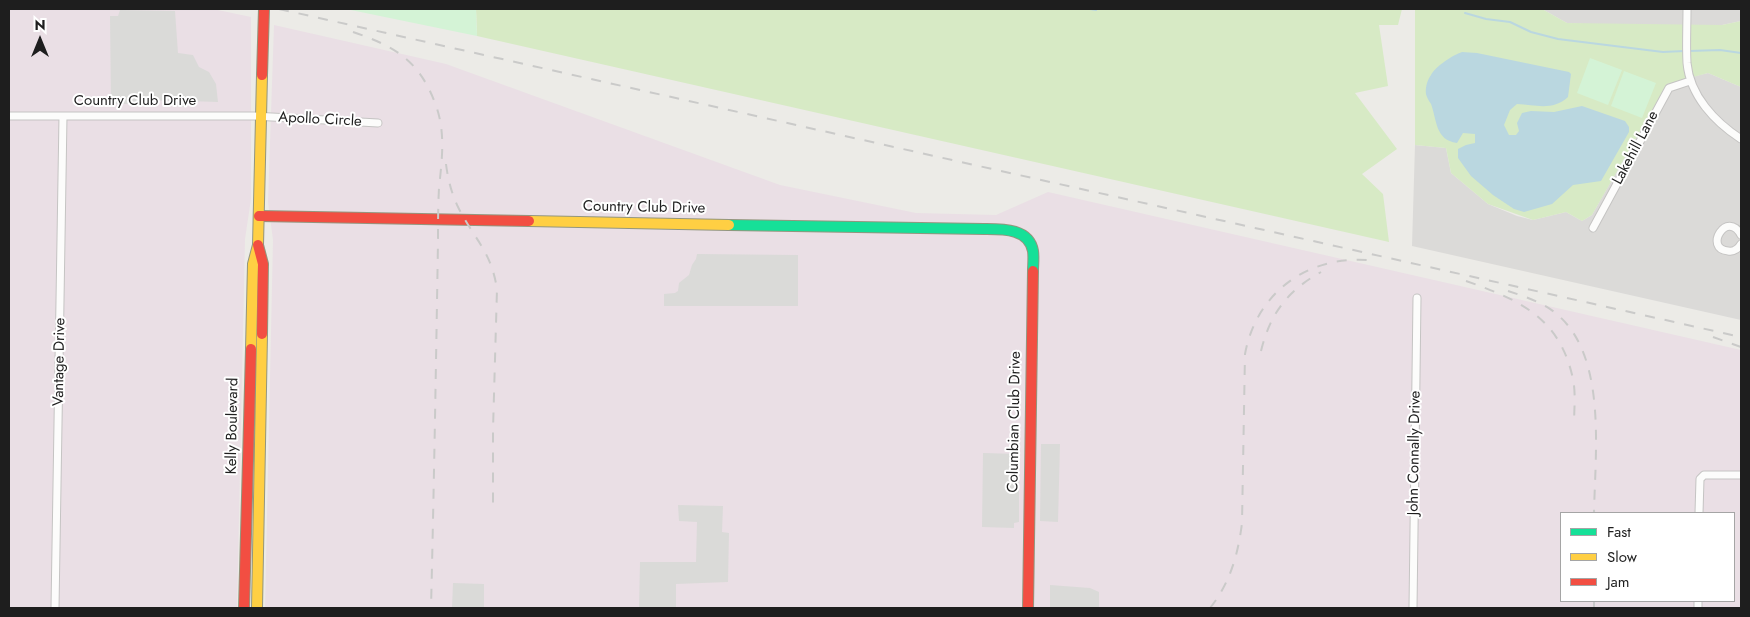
<!DOCTYPE html>
<html>
<head>
<meta charset="utf-8">
<style>
	body { margin:0 }
	#map { position:relative; width:1750px; height:617px; overflow:hidden; background:#ecebe7; font-family:Jost,sans-serif }
	canvas { display:block }
	.frame { position:absolute; inset:0; border:10px solid #1e1e1e; pointer-events:none }
	.legend { position:absolute; left:1560px; top:512px; width:175px; height:90px; box-sizing:border-box; background:#fff; border:1px solid #a5a5a5; margin:0; padding:6px 9px; list-style:none; font-size:15px; color:#1e1e1e }
	.legend li { display:flex; align-items:center; gap:10px; height:25px }
	.legend b { width:25px; border:1px solid #a5a5a5 }
	.north { position:absolute; left:15px; top:15px; width:50px; height:50px; -webkit-text-stroke:4px #fff; paint-order:stroke; rotate:0deg; font-size:14px; font-weight:700; line-height:20px; text-align:center; color:#1e1e1e }
	.north::after { content:''; display:block; margin:auto; width:18px; height:22px; background:#1e1e1e; clip-path:polygon(50% 0,100% 100%,50% 72%,0 100%) }
</style>
</head>
<body>
<div id="map">
<canvas width="1750" height="617"></canvas>
<div class="frame"></div>
<ul class="legend">
<li><b style="height:6px;background:#16e098"></b>Fast</li>
<li><b style="height:6px;background:#ffcf43"></b>Slow</li>
<li><b style="height:6px;background:#f24e42"></b>Jam</li>
</ul>
<div class="north">N</div>
</div>
<script>
const g = document.querySelector('canvas').getContext('2d');
g.lineJoin = 'round';
function paint(path, color) {
  g.fillStyle = color;
  g.fill(path, 'evenodd');
}
function trace(path, color, width, dash) {
  g.strokeStyle = color;
  g.lineWidth = width;
  g.lineCap = dash ? 'butt' : 'round';
  g.setLineDash(dash || []);
  g.stroke(path);
}
function label(font, color, halo, rows, align = 'center') {
  g.font = font + ' Jost,sans-serif';
  g.lineWidth = 4;
  g.setLineDash([]);
  g.textBaseline = 'middle';
  g.strokeStyle = halo;
  g.fillStyle = color;
  for (const [text, x, y, turn = 0] of rows) {
    g.save();
    g.translate(x, y);
    g.rotate((+turn || 0) * Math.PI / 180);
    g.textAlign = isNaN(turn) ? turn : align;
    if (halo) g.strokeText(text, 0, 0);
    g.fillText(text, 0, 0);
    g.restore();
  }
}
paint(new Path2D(`
	M1542 9H1741V21L1722 25 1619 26 1567 23Z
	M1708 73 1741 87V320L1412 246 1415 145 1446 148 1451 173 1488 204 1517 216 1533 220 1566 212 1582 221 1592 215 1667 83Z`), '#dbdad8');
paint(new Path2D(`
	M9 9H213L251 17V199L245 239 237 608H9Z
	M274 25 446 64 780 185 916 213 996 215 1048 192 1741 350V608H265L273 240 268 202ZM1561 513H1734V601H1561Z`), '#eadfe5');
paint(new Path2D(`
	M120 10 175 11 178 53 193 55 199 67 209 72 216 84 218 102 188 101 187 107H178L177 101 140 100 139 104H111L110 16H118Z
	M697 254 798 255V306H664V294L675 293 678 291 679 283 689 275 692 265 696 259Z
	M1041 444H1060L1058 522 1040 521Z
	M983 453 1019 454V522L1014 523V528L982 527Z
	M678 505 723 506 722 532 729 533 728 582 676 584V608H639L640 562H696L697 522 679 521Z
	M453 583 484 584V608H452Z
	M1050 585 1090 588 1099 592V608H1050Z`), '#dadad8');
paint(new Path2D(`
	M476 9H1402L1398 25H1379L1388 86 1355 93 1397 149 1362 174 1383 194 1389 242 477 36Z
	M1415 9H1542L1567 23 1722 25 1741 21V87L1708 73 1667 84 1592 215 1582 221 1566 212 1533 220 1488 204 1451 173 1446 148 1415 145Z`), '#d7eac5');
paint(new Path2D(`
	M346 9H476L477 36Z
	M1590 58 1622 70 1608 105 1577 93Z
	M1624 71 1656 83 1642 118 1611 106Z`), '#d4f3d6');
paint(new Path2D(`
	M1462 52 1477 53 1569 72 1571 74 1568 97C1553 111 1536 105 1517 104L1510 110 1504 125 1509 135H1516L1519 131 1517 123 1522 113 1531 111 1554 112 1582 106 1625 121 1629 127V132L1601 181 1573 185 1552 204 1524 212 1514 209 1493 195 1471 176 1458 158V149L1466 145 1475 143V134L1463 133 1457 143C1435 140 1437 120 1431 104 1430 102 1428 100 1427 97 1424 91 1427 80 1431 75 1436 66 1453 55 1462 52Z`), '#bad7e0');
trace(new Path2D(`
	M1090 9 1096 10
	M1465 13 1486 19 1510 22 1531 32 1558 39 1663 52 1684 51
	M1689 51 1720 50 1741 53`), '#bad7e0', 2);
const street = new Path2D(`
	M1687 9C1687 27 1686 45 1687 63 1690 96 1715 122 1741 139
	M9 116H254L378 123
	M1593 228 1669 88 1690 81
	M1741 235C1727 209 1703 249 1728 251 1734 252 1738 249 1741 244
	M1699 513 1700 479 1704 475H1741
	M55 608 63 116
	M1413 608 1417 298
	M1698 608V601`);
const fast = new Path2D(`
	M729 225 984 229C1002 229 1029 228 1033 251 1034 258 1033 265 1033 271`);
const slow = new Path2D(`
	M529 221 729 225
	M251 349 253 264 258 245 262 75
	M257 608 262 334`);
const jam = new Path2D(`
	M262 75 264 9
	M259 216 529 221
	M258 245 263 264 262 334
	M244 608 251 349
	M1028 608 1033 271`);
trace(street, '#c5c4c3', 9);
trace(fast, '#93967e', 12);
trace(slow, '#93967e', 12);
trace(jam, '#93967e', 12);
trace(street, '#fcfcfb', 7);
trace(fast, '#16e098', 10);
trace(slow, '#ffcf43', 10);
trace(jam, '#f24e42', 10);
trace(new Path2D(`
	M279 9 1741 337
	M353 32C394 46 419 60 435 103 446 131 442 159 439 188 438 206 438 224 438 241 436 364 434 486 431 608
	M446 164C448 180 452 195 459 209 475 240 491 251 497 289L493 430V509
	M1466 281C1520 300 1560 318 1573 379 1576 394 1574 410 1574 425
	M1508 291C1526 297 1545 303 1559 316 1607 359 1595 455 1594 513
	M1713 337 1741 347
	M1261 351C1270 314 1287 291 1321 272
	M1210 608C1230 583 1238 555 1242 523L1245 354C1256 294 1306 256 1367 260
	M1594 608V601`), '#cacac9', 2, [10, 10]);
label('15px', '#1e1e1e', '#fff', [
	["Country Club Drive",135,101],
	["Apollo Circle",320,120,3],
	["Lakehill Lane",1636,148,-62],
	["Country Club Drive",644,208,1],
	["Vantage Drive",60,362,-89],
	["Columbian Club Drive",1015,422,-89],
	["Kelly Boulevard",233,426,-89],
	["John Connally Drive",1415,453,-89]
]);
</script>
</body>
</html>
